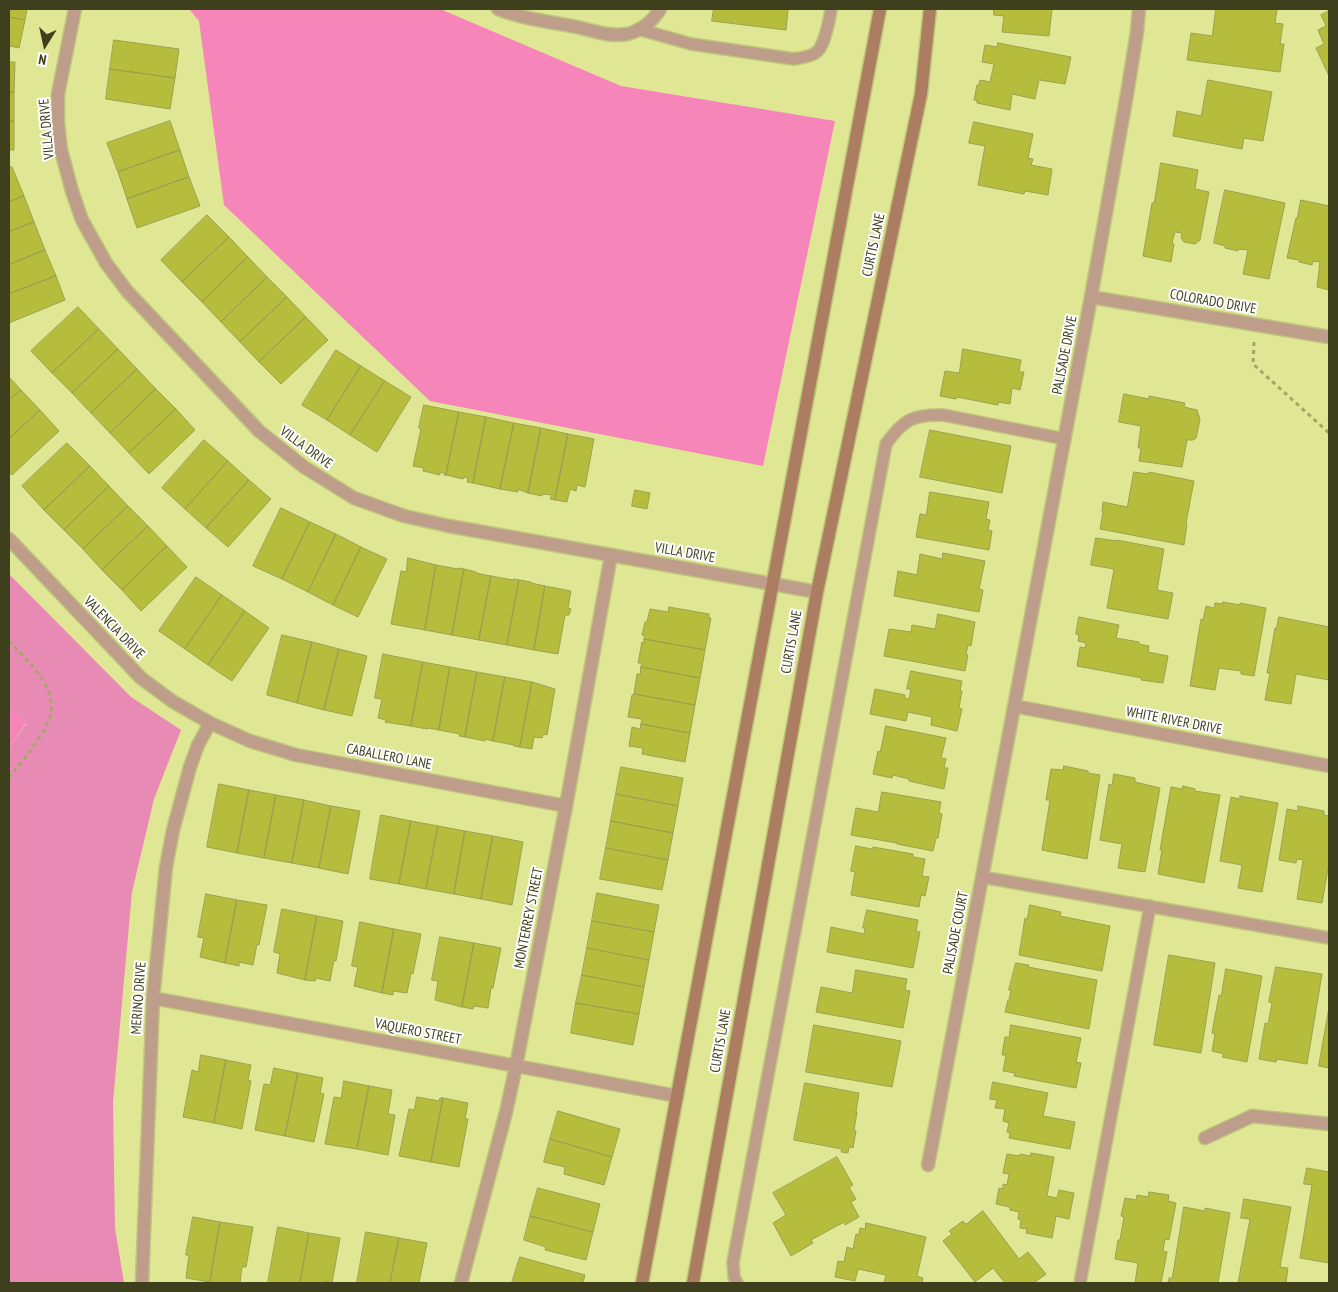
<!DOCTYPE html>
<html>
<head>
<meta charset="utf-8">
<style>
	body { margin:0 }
	#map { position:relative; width:1338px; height:1292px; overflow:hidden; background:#dfe694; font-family:"PT Sans Narrow",sans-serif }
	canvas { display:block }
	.frame { position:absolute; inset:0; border:10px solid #3d3f1d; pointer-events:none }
	.north { position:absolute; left:20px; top:20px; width:50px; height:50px; -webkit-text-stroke:4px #fff; paint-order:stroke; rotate:190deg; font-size:14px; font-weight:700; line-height:20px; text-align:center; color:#3d3f1d }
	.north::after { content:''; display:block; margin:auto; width:18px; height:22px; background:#3d3f1d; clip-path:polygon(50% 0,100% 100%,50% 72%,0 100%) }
</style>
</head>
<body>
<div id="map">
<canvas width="1338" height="1292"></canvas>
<div class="frame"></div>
<div class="north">N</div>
</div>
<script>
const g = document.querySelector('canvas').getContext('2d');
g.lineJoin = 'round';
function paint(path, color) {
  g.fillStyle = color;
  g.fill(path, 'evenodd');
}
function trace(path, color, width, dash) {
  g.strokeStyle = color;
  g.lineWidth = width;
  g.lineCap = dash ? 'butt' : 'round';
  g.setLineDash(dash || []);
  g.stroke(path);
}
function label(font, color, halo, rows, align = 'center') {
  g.font = font + ' "PT Sans Narrow",sans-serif';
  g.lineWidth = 4;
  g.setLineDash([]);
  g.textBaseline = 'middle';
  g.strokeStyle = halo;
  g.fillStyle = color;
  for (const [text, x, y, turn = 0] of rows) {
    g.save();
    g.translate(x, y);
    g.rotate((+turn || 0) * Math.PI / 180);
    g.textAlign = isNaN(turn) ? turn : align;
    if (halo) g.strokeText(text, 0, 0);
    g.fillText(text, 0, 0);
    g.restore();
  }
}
paint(new Path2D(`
	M9 574 131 697 181 730 154 799 132 892 113 1102 115 1228 124 1283H9V748L26 724 9 705Z`), '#e78bb4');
paint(new Path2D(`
	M189 9H440L621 86 835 121 763 466 430 401 224 205 199 21Z
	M9 705 26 723 9 748Z`), '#f685b9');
const building = new Path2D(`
	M9 9H27L25 20 9 17Z
	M714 9H788L786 30 712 21Z
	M994 9H1052L1049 36 1002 32 1004 16 994 15Z
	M1216 9H1277L1275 23 1283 24 1280 44H1284L1280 72 1187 60 1191 33 1212 36Z
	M1329 11V76L1316 48 1324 44 1318 30 1326 26 1321 15Z
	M9 17 25 20 19 48 9 46Z
	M114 40 179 49 175 78 110 69Z
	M998 43 1071 57 1065 84 1039 80 1035 99 1012 94 1010 110 977 103V100H974L977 85H979L980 80 990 82 994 64 982 62 985 45 997 47Z
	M9 62H15L14 92H9Z
	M110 69 175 78 170 109 106 99Z
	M1208 80 1272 92 1263 141 1244 138 1242 149 1173 136 1177 111 1201 116Z
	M9 92H14V121H9Z
	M9 121H14V150H9Z
	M170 121 180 150 118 172 107 143Z
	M974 122 1033 134 1028 158 1033 159 1031 165 1052 169 1048 195 1025 191 1024 194 978 185 985 146 969 143Z
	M180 150 189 177 127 199 118 172Z
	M1161 163 1198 170 1195 189 1209 192 1200 240 1195 244 1184 242 1181 238 1182 233 1175 232 1172 243 1174 244 1171 262 1143 256 1152 203H1154Z
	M12 167 24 196 9 202V168Z
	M189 177 200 206 137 228 127 199Z
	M1225 190 1285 203 1269 279 1243 274 1248 250 1238 249V251L1225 248V246L1214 243Z
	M24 196 34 222 9 232V202Z
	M1301 200 1329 206V290L1317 287 1320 262 1313 261 1312 265 1299 262V260L1287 258 1296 218H1297Z
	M207 215 229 237 182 282 161 260Z
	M34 222 45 250 9 265V232Z
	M229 237 248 257 202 302 182 282Z
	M45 250 56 276 9 294V265Z
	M248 257 267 277 221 322 202 302Z
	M56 276 65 300 9 323V294Z
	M267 277 287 297 240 342 221 322Z
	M287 297 306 317 259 362 240 342Z
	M78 307 99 329 52 373 31 351Z
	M306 317 328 340 281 384 259 362Z
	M99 329 118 349 72 393 52 373Z
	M118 349 137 369 91 413 72 393Z
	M963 349 1021 360 1019 372H1024L1020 390 1012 388 1010 404 998 402V405L957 397 956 399 940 396 945 371 959 373Z
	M336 350 361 366 327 420 302 405Z
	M361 366 385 381 350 435 327 420Z
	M137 369 156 389 110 433 91 413Z
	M9 377 21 390 9 400Z
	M385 381 411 397 377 452 350 435Z
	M156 389 176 409 129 453 110 433Z
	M21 390 40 410 9 439V400Z
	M1124 394 1149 399V396L1185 403 1184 407 1197 410 1200 420 1196 438 1193 440H1187L1182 467 1139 461 1141 448H1138L1141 426 1119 422Z
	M424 405 459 412 446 475H444V473L440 472V475L423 471 424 468 413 466 421 429 419 428Z
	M176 409 195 430 149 474 129 453Z
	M40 410 59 431 12 475 9 472V439Z
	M459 412 486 417 473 483 467 482 468 478 464 477 463 479 446 475Z
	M486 417 514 423 500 489 473 483Z
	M514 423 541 428 528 493 518 489V492L500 489Z
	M541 428 568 434 555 500 550 499 552 495 542 494V496L528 493Z
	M930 430 1011 446 1002 493 920 477Z
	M568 434 594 439 585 487 577 485 576 491 570 489 567 502 555 500Z
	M204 440 228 461 185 509 162 488Z
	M67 443 90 466 44 510 22 486Z
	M228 461 249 480 206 528 185 509Z
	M90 466 109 486 64 530 44 510Z
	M1134 472 1148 474 1149 472 1194 481 1186 523 1187 524 1184 545 1100 529 1103 512H1102L1103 502 1127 507Z
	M249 480 271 499 228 547 206 528Z
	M109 486 128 506 83 549 64 530Z
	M635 490 650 493 647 509 632 506Z
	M930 492 989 502 986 519 990 520 988 530 992 531 989 550 916 537 920 514 926 515Z
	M128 506 148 526 102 570 83 549Z
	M281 508 310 522 282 579 253 566Z
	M310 522 336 534 308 592 282 579Z
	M148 526 167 546 122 590 102 570Z
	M336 534 361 547 333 605 308 592Z
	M1096 538 1117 541V540L1164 549 1157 590 1173 593 1168 619 1107 608 1114 569 1091 565Z
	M167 546 187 567 141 611 122 590Z
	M361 547 387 559 358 617 333 605Z
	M943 553 985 561 979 589 983 590 979 612 894 596 898 571 917 575 920 554 942 559Z
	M408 558 436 565 425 630 391 624 401 571 406 572Z
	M436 565 458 569V568L464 569 452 635 425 630Z
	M464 569 476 572V573L491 576 479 640 452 635Z
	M491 576 513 580 514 579 519 580 507 645 479 640Z
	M196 577 222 595 185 649 159 631Z
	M519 580 531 582V583L545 586 534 650 507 645Z
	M545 586 571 591 568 608 571 609 569 615H565L558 654 534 650Z
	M222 595 245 611 208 665 185 649Z
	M1223 602 1240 605V603L1266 608 1254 676 1241 674V671L1219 668 1215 690 1190 686 1201 619 1203 620 1206 606 1214 608 1215 603 1223 604Z
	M669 607 709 614V618H711L705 650 644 639 645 636 642 635 645 622H647L650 609 668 612Z
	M245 611 269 628 232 681 208 665Z
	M938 614 975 622 971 646 968 645 966 655H968L965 671 884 656 889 629 911 632 912 625 935 629Z
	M1079 617 1119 625 1116 638 1139 642V644L1149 646 1148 652 1168 656 1163 683 1141 680 1142 678 1077 666 1080 647 1085 648 1086 643 1078 641 1079 635 1076 634Z
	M1279 617 1329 627V680L1296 674 1291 704 1265 700 1270 673H1267L1275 628 1276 629Z
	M282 635 312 642 297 703 267 695Z
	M644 639 705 650 700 678 641 667 642 663H638L642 642 644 643Z
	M312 642 339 649 324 710 297 703Z
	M339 649 367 656 352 716 324 710Z
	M383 654 423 662 411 726 385 722 386 720 378 718 382 699 375 698Z
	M423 662 450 667 439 730 428 728 427 729 411 726Z
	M450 667 477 672 465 737 459 736 460 734 439 730Z
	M641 667 700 678 695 705 634 694 637 674H640Z
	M911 671 962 681 960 691H962L959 708 962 709 957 731 931 725 932 717 908 712 906 721 870 714 875 689 905 695V698L909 699 911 689H907Z
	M477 672 505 677 493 741 485 739V741L465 737Z
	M505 677 532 682 520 747 514 746V745L493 741Z
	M532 682 555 689 547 735 543 734 542 738 534 737 532 749 520 747Z
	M634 694 695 705 690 733 641 724 642 719 628 717 632 695H633Z
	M641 724 690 733 685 762 642 754 643 748 629 746 632 727 640 729Z
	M886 726 946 738 941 758 946 759 944 768H948L944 789 909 781V779L893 775 892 778 873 774 878 751 880 752Z
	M1064 766 1088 771V773L1100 775 1087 859 1042 850 1050 800H1046L1051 769 1063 770Z
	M621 767 683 778 678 806 616 794Z
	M1114 774 1135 778V782L1160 788 1145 872 1118 868 1122 844 1100 840 1109 784 1112 785Z
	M219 784 249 790 237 853 207 847Z
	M1183 786 1195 789V791L1220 795 1204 883 1158 874 1162 850H1160L1171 787 1182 789Z
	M249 790 276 795 264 858 237 853Z
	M882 792 941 802 939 813 942 814 938 838H936L933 851 897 844V843L851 835 856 808 878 812Z
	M616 794 678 806 673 833 611 821Z
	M276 795 304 800 292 863 264 858Z
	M1240 796 1278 803 1262 892 1238 888 1242 865 1220 861 1231 797 1240 799Z
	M304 800 331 806 319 868 292 863Z
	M331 806 360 811 348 874 319 868Z
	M1298 806 1324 811V815L1329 816V863L1322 903 1297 899 1303 860 1297 859 1296 863 1279 860 1287 809 1298 811Z
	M381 815 411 821 399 884 370 879Z
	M411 821 438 826 426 889 399 884Z
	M611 821 673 833 668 860 606 848Z
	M438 826 465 831 454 894 426 889Z
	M465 831 493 836 481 899 454 894Z
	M493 836 523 842 512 905 481 899Z
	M856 846 872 849 873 847 913 854V857L925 859 922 876 929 877 925 896 921 895 919 907 851 895 855 872 851 871Z
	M606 848 668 860 662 890 600 879Z
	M597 893 659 905 654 932 592 921Z
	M206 894 237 900 225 963 200 957 204 938 198 937Z
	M237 900 267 905 259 945 257 944 253 965 239 962V966L225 963Z
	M1030 905 1061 912 1060 916 1110 926 1102 971 1019 955 1025 918 1027 919Z
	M282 909 317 916 305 980 277 973 280 954 274 952Z
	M867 910 918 920 916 931 920 932 913 968 827 952 831 927 864 934 865 928H863Z
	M317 916 343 921 336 961 334 960 330 981 316 978 315 981 305 980Z
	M592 921 654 932 649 960 587 948Z
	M360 922 394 929 382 993 354 986 358 967 352 966Z
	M394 929 421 934 413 974 411 973 407 993 393 991V995L382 993Z
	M440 937 474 943 462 1007 435 1000 438 981 432 980Z
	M474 943 501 948 493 988H491L488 1008 474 1006 473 1009 462 1007Z
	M587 948 649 960 644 987 582 975Z
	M1169 955 1215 963 1201 1053 1154 1045Z
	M1016 963 1029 965 1028 967 1097 980 1089 1029 1005 1012 1008 1000H1009L1011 990H1009Z
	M1276 967 1322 974 1307 1064 1277 1059 1276 1062 1259 1059 1265 1023 1268 1024 1272 1003 1269 1002Z
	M1226 969 1262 976 1247 1062 1222 1057 1224 1054 1212 1051 1215 1034 1212 1033 1219 995 1221 996Z
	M856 970 907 979 905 990 910 991 903 1028 816 1012 821 987 852 993Z
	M582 975 644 987 639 1014 576 1003Z
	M576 1003 639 1014 633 1045 571 1033Z
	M1329 1008V1068L1319 1066Z
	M814 1025 901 1041 892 1087 806 1072Z
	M1011 1025 1081 1038 1076 1062 1081 1063 1076 1088 1014 1076 1015 1073 1003 1071 1006 1055H1002L1005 1037H1009Z
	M201 1055 226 1060 214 1123 183 1117 192 1070 198 1072Z
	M226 1060 251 1065 248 1080 251 1081 242 1129 214 1123Z
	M274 1068 298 1073 285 1136 255 1130 264 1084 270 1085Z
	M298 1073 323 1078 320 1093 324 1094 314 1142 285 1136Z
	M344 1081 369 1086 357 1149 325 1144 334 1097 341 1098Z
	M993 1082 1048 1093 1043 1116 1075 1122 1070 1149 1009 1138 1010 1133 1007 1132 1009 1123 1003 1121 1005 1109 995 1108 997 1100 990 1099Z
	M805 1083 859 1093 856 1112H857L854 1130 856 1131 853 1148 849 1147 848 1153 841 1152 842 1149 794 1140Z
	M369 1086 392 1090 388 1114 395 1115 388 1155 357 1149Z
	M417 1097 439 1101 440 1098H443L431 1162 399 1156 409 1109 414 1110Z
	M443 1098 468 1103 465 1119H468L459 1167 431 1162Z
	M558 1111 620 1129 612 1157 550 1139Z
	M550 1139 612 1157 604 1185 564 1174 565 1167 544 1162Z
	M1031 1153 1054 1157 1047 1196 1057 1198 1059 1190 1074 1193 1069 1219 1056 1216 1052 1238 1026 1233 1027 1229 1020 1228 1021 1220 1018 1219 1019 1212 1010 1210V1207L996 1204 999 1188 1003 1189V1184L1007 1185 1009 1174 1003 1173 1007 1154 1019 1156 1020 1154 1031 1156Z
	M837 1157 853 1185 849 1187 856 1199 851 1202 859 1217 845 1225 844 1222 811 1240 813 1243 791 1256 773 1223 786 1215 773 1193Z
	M1307 1168 1329 1172V1263L1300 1258 1312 1185 1304 1184Z
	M538 1188 600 1204 593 1232 530 1216Z
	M1149 1192 1169 1195 1168 1201 1176 1203 1169 1240 1165 1239 1163 1251 1167 1252 1161 1283H1135L1138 1263 1115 1259 1118 1240H1120L1124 1217 1121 1216 1125 1198 1136 1200 1137 1195 1148 1197Z
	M1244 1199 1291 1207 1280 1267 1288 1268 1286 1283H1238L1250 1219 1241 1218Z
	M1184 1207 1205 1211V1208L1230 1213 1218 1283H1168L1169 1278H1172Z
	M983 1211 1019 1259 1028 1252 1046 1274 1034 1283H1005L993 1268 975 1282 943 1241 952 1234 949 1231 963 1221 966 1224Z
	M530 1216 593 1232 586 1260 545 1250 546 1247 524 1240Z
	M193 1217 220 1222 210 1282 186 1278 189 1255H186Z
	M220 1222 253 1227 246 1267H242L240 1283H219L210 1282Z
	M866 1223 926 1237 917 1276 923 1278 922 1283H884L886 1275 858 1269 855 1281 835 1277 838 1261 844 1262 847 1247 853 1249 856 1234 859 1235 860 1228 865 1229Z
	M278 1227 309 1233 300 1283H268Z
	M366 1232 399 1238 390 1283H357Z
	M309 1233 340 1238 332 1283 324 1281V1283H300Z
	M399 1238 427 1243 419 1283H390Z
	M520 1257 585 1275 583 1283H512Z`);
paint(building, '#b6bc3b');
trace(building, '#9ca151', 1);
const lane = new Path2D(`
	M638 29 691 44 794 59C818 56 821 52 827 29 829 22 830 16 831 9
	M982 877 1329 938
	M737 1283 734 1277 733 1262 886 444C903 420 913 414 943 415L1065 439
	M1080 1283 1150 906`);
const street = new Path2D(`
	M75 9 58 94V123L61 150 72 191 82 220 106 263 127 291 259 431 304 467 354 498 404 516 449 526 817 592
	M498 9C523 19 551 22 577 27 594 31 610 37 627 34 641 31 653 21 660 9
	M1091 297 1329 337
	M9 539 141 678 172 701 210 723 250 741 296 755 566 806
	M1014 706 1329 766
	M153 998 677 1096
	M1205 1138 1252 1116 1329 1124
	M928 1165 1091 297 1127 94 1137 32 1139 9
	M142 1283 153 998 166 867 173 830 190 767 198 745 210 723
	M461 1283 506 1112 516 1066 566 806 611 555`);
const secondary = new Path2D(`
	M642 1283 880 9
	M693 1283 817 592 921 94 930 9`);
trace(lane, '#bfc57c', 14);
trace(street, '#bfc57c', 15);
trace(secondary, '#bfc57c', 15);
trace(new Path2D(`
	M1254 342 1253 364 1329 433
	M9 641C19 652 31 663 40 676 47 685 53 701 51 712 48 732 21 762 9 778`), '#a2a767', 3, [4, 4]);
trace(lane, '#be9d8a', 11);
trace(street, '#be9d8a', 12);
trace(secondary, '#ac7d60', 12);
label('14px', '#3d3f1d', '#fff', [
	["VILLA DRIVE",47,129,-95],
	["CURTIS LANE",874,245,-78],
	["COLORADO DRIVE",1213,302,10],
	["PALISADE DRIVE",1065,355,-79],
	["VILLA DRIVE",306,448,36],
	["VILLA DRIVE",685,553,10],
	["VALENCIA DRIVE",114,628,46],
	["CURTIS LANE",792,642,-80],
	["WHITE RIVER DRIVE",1174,721,11],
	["CABALLERO LANE",389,757,11],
	["MONTERREY STREET",529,918,-79],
	["PALISADE COURT",956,933,-79],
	["MERINO DRIVE",139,998,-86],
	["VAQUERO STREET",418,1032,11],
	["CURTIS LANE",721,1041,-80]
]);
</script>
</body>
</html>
